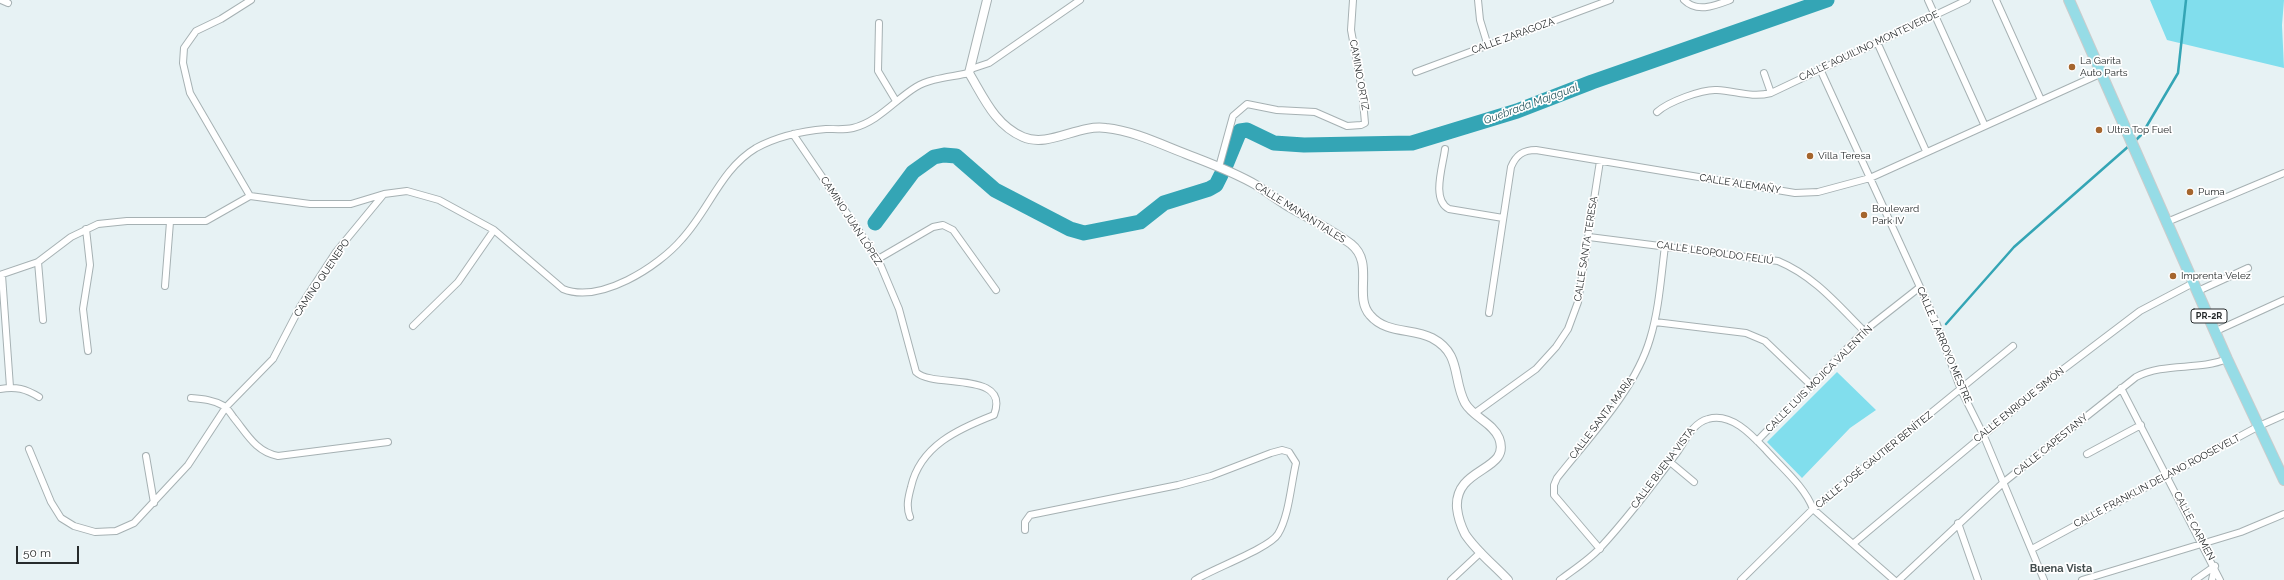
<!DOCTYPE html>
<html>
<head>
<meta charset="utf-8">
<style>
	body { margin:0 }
	#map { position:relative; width:2284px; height:580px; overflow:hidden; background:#e7f2f4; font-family:Raleway,sans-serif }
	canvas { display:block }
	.scale { position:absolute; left:16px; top:546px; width:63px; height:18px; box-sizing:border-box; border:2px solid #272b2c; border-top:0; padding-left:5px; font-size:12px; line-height:14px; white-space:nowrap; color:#272b2c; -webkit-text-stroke:3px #fff; paint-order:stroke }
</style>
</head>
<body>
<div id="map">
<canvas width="2284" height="580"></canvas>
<div class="scale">50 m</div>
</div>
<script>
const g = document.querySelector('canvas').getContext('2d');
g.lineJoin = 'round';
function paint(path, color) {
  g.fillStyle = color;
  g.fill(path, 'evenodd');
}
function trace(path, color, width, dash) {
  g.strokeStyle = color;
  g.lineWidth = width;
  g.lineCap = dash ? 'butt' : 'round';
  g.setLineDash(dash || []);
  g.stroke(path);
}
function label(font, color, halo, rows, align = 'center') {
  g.font = font + ' Raleway,sans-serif';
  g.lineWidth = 3.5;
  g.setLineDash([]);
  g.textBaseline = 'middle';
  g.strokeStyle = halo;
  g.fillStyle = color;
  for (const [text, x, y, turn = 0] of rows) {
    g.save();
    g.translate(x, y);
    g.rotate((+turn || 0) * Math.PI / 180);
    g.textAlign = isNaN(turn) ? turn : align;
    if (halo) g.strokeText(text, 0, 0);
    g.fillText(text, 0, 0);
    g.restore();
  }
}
paint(new Path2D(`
	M2150 0H2284L2282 25 2284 68 2167 40Z
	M1837 372 1876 410 1850 428 1802 478 1767 442Z`), '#81deed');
trace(new Path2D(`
	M2134 142 2142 134 2178 73 2186 0
	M1946 324 2014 247 2130 145`), '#34a5b5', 2.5);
trace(new Path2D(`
	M1226 165 1240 131 1247 130 1274 143 1304 145 1412 143 1517 111 1592 82 1827 0
	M875 223 913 172 934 157 944 155 956 156 995 190 1070 229 1084 233 1140 222 1164 203 1209 189 1216 185 1221 175`), '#34a5b5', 15);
const minor = new Path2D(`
	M1 0 8 3
	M1478 0 1480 20 1488 46
	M1684 0C1697 13 1714 6 1730 0
	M1928 0 1984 124
	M1996 0 2041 100
	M879 23 878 71 896 101
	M1877 42 1926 151
	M971 69 989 63 1080 0
	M1820 69 1936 322 1961 390 1983 434 2044 580
	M1416 72 1610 0
	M1764 73 1771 93
	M1657 112C1668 102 1702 89 1717 90 1736 91 1751 98 1771 93L1967 0
	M793 134 878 259 899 309 916 372C933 389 1011 370 994 415 958 429 920 446 911 487 908 498 906 507 910 517
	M1445 149C1443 166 1431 200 1449 209L1503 218
	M1219 167 1233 116 1247 104 1277 110 1315 112 1347 126 1361 125 1365 123 1362 90 1351 30 1353 0
	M250 196 190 93 183 63 184 48 196 31 221 19 251 0
	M2167 222 2284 173
	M86 229 90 265 83 309 88 351
	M1589 237 1778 261C1814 276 1837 304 1864 331
	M878 259 933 227 943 225 953 230 996 290
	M38 262 43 320
	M0 275 38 262 71 237 98 224 127 221H206L250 196 310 204H351L384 194 407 191 439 200 494 230 563 289C600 304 658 267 682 239 709 210 721 169 756 148 778 136 802 131 826 129 835 129 845 130 853 128 878 122 896 99 916 87 931 78 952 77 969 73
	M2 275 10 387
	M165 286 170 222
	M2198 291 2248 268
	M1489 313 1511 167C1516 155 1523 150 1536 150L1795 193 1818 192 1870 178 2102 73
	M1655 322 1746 333 1765 341 1812 386
	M413 326 458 282 494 230
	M2216 331 2284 300
	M2121 388 2220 580
	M0 389C16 386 26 389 39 397
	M191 398C203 399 214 400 224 406 228 409 231 414 234 418 247 434 256 452 278 456L388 442
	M1475 413 1536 369 1556 347 1568 329 1578 302 1600 161
	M1757 441 1864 331 1920 287
	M29 449 51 502 61 518 74 526 95 532 116 531 134 523 188 465 226 407 273 359 300 307 336 252 383 195
	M2087 454 2141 425
	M146 456 154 503
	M1670 462 1694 482
	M1958 523 1978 580
	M1025 530V522L1030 515 1178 485 1211 476 1271 453 1282 450 1289 452 1296 463C1291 484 1289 516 1278 534 1270 548 1212 569 1195 580
	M1854 543 2053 377 2140 311 2195 282
	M1600 549 1554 495V485L1557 478C1590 436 1635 390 1650 339 1659 310 1661 277 1665 246
	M2032 549 2259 426 2284 415
	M1451 580 1481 552
	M1560 580C1573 570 1589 560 1600 548 1626 520 1655 482 1678 451 1686 439 1693 423 1708 419 1731 412 1752 435 1766 450 1782 468 1805 487 1813 509L1894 580
	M1741 580 1813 509 2013 346
	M1899 580 2004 482 2136 377C2165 362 2198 371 2227 359
	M2082 580 2241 532 2284 514
	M2195 580 2215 566
	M2212 580 2215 566`);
const tertiary = new Path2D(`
	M987 0 969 73C984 98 995 125 1023 137 1049 148 1078 124 1106 128 1134 131 1160 144 1186 154 1209 163 1234 172 1256 185 1267 192 1278 200 1289 207 1310 219 1332 230 1351 244 1375 263 1353 296 1370 315 1386 334 1412 328 1432 338 1462 354 1452 378 1465 403 1473 417 1493 423 1499 438 1512 472 1454 466 1457 508 1458 517 1461 526 1465 534 1476 551 1494 565 1508 580`);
const primary = new Path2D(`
	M2069 0 2227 359 2284 480`);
trace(minor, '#a6b1b3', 8);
trace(tertiary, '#a6b1b3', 10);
trace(primary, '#cbcccc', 12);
trace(minor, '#fff', 6);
trace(tertiary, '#fff', 8);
trace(primary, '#96dce6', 10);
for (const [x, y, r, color] of [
	[2072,67,4,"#a5652d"],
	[2099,130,4,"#a5652d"],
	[1810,156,4,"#a5652d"],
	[2190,192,4,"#a5652d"],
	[1864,215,4,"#a5652d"],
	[2173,276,4,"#a5652d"]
]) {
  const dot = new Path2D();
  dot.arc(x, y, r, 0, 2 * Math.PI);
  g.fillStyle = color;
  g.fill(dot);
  trace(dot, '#fff', 1.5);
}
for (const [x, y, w] of [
	[2209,316,36]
]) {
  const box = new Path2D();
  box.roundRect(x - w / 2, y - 7, w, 14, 3);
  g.fillStyle = '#fff';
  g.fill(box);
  trace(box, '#272b2c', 1);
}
label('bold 9px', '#272b2c', null, [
	["PR-2R",2209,316]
]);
label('10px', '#272b2c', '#fff', [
	["CALLE ZARAGOZA",1513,36,-20],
	["CALLE AQUILINO MONTEVERDE",1869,46,-25],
	["CAMINO ORTIZ",1359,75,80],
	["CALLE ALEMAÑY",1740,184,9],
	["CALLE MANANTIALES",1300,213,32],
	["CAMINO JUAN LÓPEZ",851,221,57],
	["CALLE SANTA TERESA",1586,249,-81],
	["CALLE LEOPOLDO FELIÚ",1715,253,8],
	["CAMINO QUENEPO",322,278,-56],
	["CALLE J. ARROYO MESTRE",1944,345,67],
	["CALLE LUIS MOJICA VALENTÍN",1819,379,-45],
	["CALLE ENRIQUE SIMÓN",2019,405,-39],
	["CALLE SANTA MARÍA",1602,418,-53],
	["CALLE CAPESTANY",2051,445,-39],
	["CALLE JOSÉ GAUTIER BENÍTEZ",1874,460,-39],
	["CALLE BUENA VISTA",1663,468,-53],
	["CALLE FRANKLIN DELANO ROOSEVELT",2157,481,-28],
	["CALLE CARMEN",2194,526,62]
]);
label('10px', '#272b2c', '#fff', [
	["La Garita",2080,61],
	["Auto Parts",2080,73],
	["Ultra Top Fuel",2107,130],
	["Villa Teresa",1818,156],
	["Puma",2198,192],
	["Boulevard",1872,209],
	["Park IV",1872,221],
	["Imprenta Velez",2181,276]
], 'left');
label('italic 11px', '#28575e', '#fff', [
	["Quebrada Majagual",1531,104,-20]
]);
label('bold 11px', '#434d4e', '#fff', [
	["Buena Vista",2061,569]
]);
</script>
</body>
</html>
